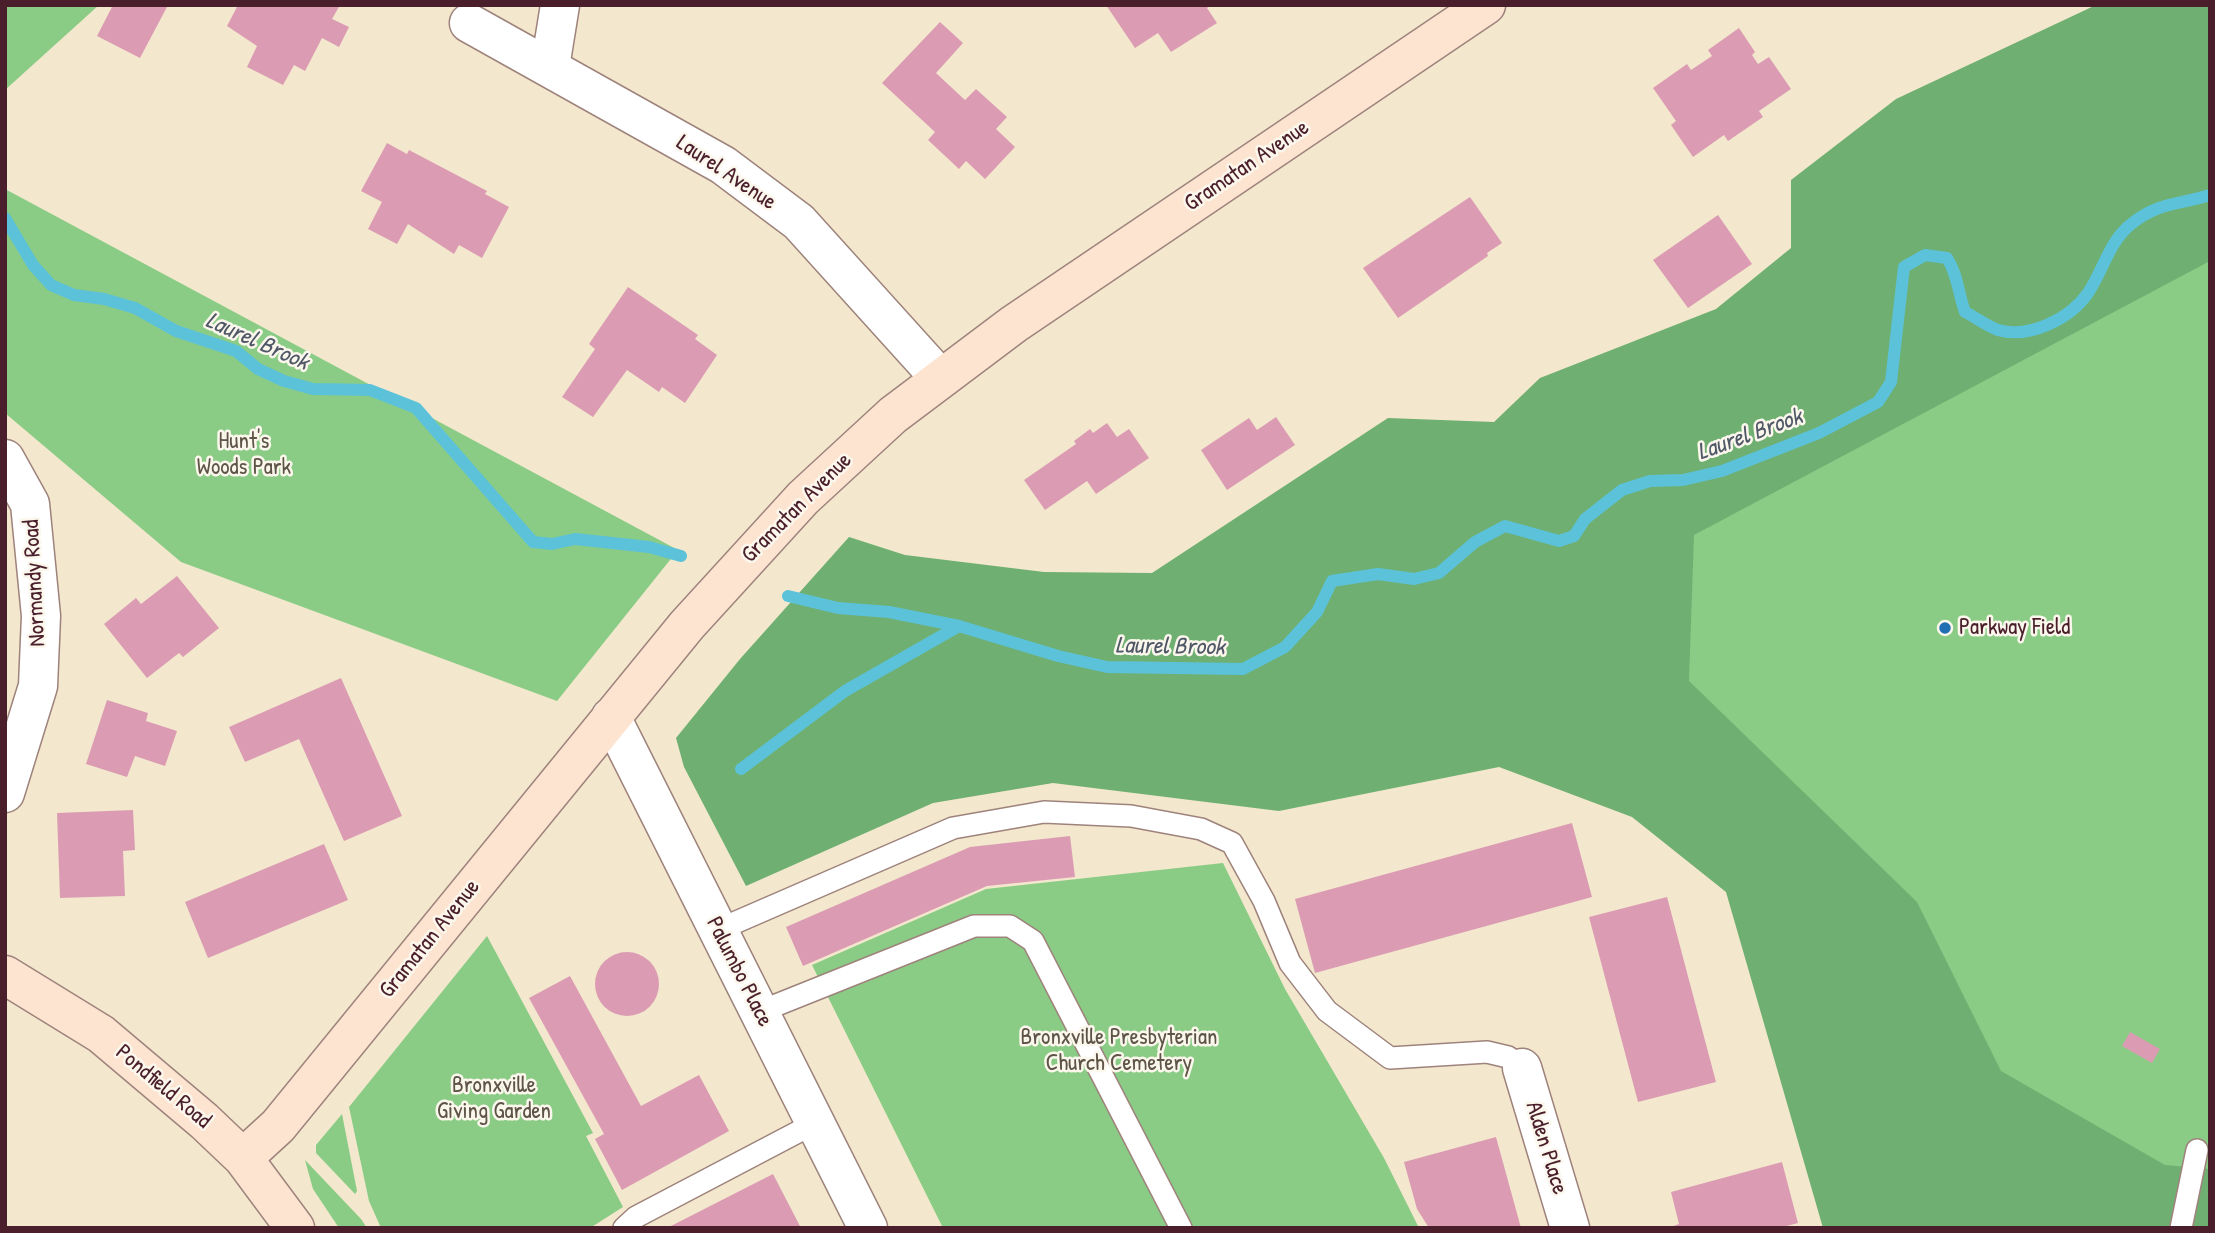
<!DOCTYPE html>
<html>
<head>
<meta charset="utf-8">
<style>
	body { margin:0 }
	#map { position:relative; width:2215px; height:1233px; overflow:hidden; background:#f3e7cd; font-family:"Patrick Hand",sans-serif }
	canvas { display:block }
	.frame { position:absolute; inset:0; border:7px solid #4a1f2b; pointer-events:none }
</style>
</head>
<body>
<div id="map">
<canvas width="2215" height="1233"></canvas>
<div class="frame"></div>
</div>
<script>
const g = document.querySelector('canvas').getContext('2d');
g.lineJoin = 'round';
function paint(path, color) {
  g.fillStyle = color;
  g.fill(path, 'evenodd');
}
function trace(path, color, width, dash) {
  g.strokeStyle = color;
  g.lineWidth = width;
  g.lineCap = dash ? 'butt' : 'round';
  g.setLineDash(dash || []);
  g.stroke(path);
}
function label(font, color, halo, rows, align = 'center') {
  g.font = font + ' "Patrick Hand",sans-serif';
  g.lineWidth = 5;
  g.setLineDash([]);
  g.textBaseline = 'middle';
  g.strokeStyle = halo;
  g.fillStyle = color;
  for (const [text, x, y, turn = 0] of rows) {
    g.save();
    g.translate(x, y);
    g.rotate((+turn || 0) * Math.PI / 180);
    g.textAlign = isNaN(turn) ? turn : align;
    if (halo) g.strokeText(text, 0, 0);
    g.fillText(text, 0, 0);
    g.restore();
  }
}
paint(new Path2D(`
	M5 5H99L5 90Z
	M2210 75V1228L1730 886 1633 809 1503 758 904 559 1276 603Z
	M5 189 678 550 557 701 181 562 5 413Z
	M1223 863 1285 989 1384 1158 1419 1228H943L812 965 986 889Z
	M487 936 593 1133 586 1136 623 1207 590 1228H381L369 1201 349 1107Z
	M342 1114 357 1191 355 1194 316 1153V1145Z
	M305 1160 361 1219 367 1228H339L313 1189Z`), '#8acc85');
paint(new Path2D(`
	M2096 5H2210V261L1694 535 1689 681 1917 902 2001 1071 2165 1165 2210 1169V1228H1823L1726 892 1632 817 1499 767 1279 811 1053 783 933 803 746 886 684 767 676 738 740 659 849 537 905 555 1044 572 1152 573 1388 418 1494 422 1540 378 1716 309 1791 248V180L1896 99Z`), '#6fb072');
trace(new Path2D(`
	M5 218 33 265 51 285 74 295 104 299 135 308 176 331 236 351 258 369 284 381 313 389 370 390 416 408 533 542 552 544 575 539 649 547 681 556
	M788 596 838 608 889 612 959 626 1058 656 1107 667 1243 669 1285 647 1317 612 1332 581 1378 574 1414 579 1439 573 1475 542 1505 526 1559 541 1574 536 1585 519 1622 490 1650 481 1683 480 1722 471 1819 433 1878 402 1891 382 1904 267 1925 255 1947 258C1958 275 1958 293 1965 312 1975 317 1987 326 1998 330 2029 339 2070 319 2088 293 2103 271 2109 242 2130 225 2157 202 2179 205 2210 195
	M741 769 845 691 959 626`), '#5cc2da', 12);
paint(new Path2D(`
	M113 5H168L140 58 97 36Z
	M238 5H340L332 19 349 27 339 47 322 38 305 71 294 65 283 85 247 67 257 46 227 26Z
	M1106 5H1211L1207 8 1217 23 1171 52 1158 33 1135 48Z
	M940 22 963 43 936 73 965 100 976 89 1007 117 996 129 1015 147 985 179 966 161 959 169 928 140 935 132 882 83Z
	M1739 28 1755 52 1752 55 1758 64 1769 57 1791 89 1759 111 1763 117 1728 141 1724 135 1693 157 1671 125 1676 121 1653 88 1687 64 1691 70 1712 56 1708 50Z
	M387 143 407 154 409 150 487 191 485 194 509 207 482 258 459 245 454 254 408 224 397 244 368 229 382 202 361 191Z
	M1470 197 1502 243 1487 253 1488 256 1398 318 1363 268Z
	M1718 215 1752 264 1688 308 1653 260Z
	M628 287 698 335 695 339 717 355 685 403 662 387 659 392 627 370 593 417 562 397 595 349 589 344Z
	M1276 417 1295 445 1227 490 1201 450 1249 418 1257 430Z
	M1107 423 1117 437 1129 429 1149 458 1096 494 1087 481 1045 510 1024 480 1076 444 1074 441 1090 429 1093 433Z
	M177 576 219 628 183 657 179 653 147 678 104 624 136 598 141 604Z
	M341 678 402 816 344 841 299 739 245 762 229 727Z
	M107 700 148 713 146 721 177 731 165 766 135 756 127 777 86 764Z
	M133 810 135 850 123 851 125 896 60 898 57 813Z
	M1572 823 1592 897 1315 973 1295 899Z
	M1070 836 1075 877 987 886 803 966 786 927 970 847Z
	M324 844 348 900 208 958 185 902Z
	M1667 897 1716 1082 1638 1102 1589 917Z
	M595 984a32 32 0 1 1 64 0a32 32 0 1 1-64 0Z
	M570 976 641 1106 699 1075 729 1131 622 1190 595 1139 604 1134 529 998Z
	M2130 1032 2160 1049 2152 1063 2122 1046Z
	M1496 1137 1521 1228H1429L1417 1209 1404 1162Z
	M1782 1162 1798 1223 1779 1228H1668L1679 1224 1671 1192Z
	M773 1174 801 1228H667Z`), '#db9cb3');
const lane = new Path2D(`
	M718 930 953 828 1044 812 1131 816 1201 829 1232 843 1264 901 1290 963 1327 1011 1390 1058 1487 1052 1508 1057 1522 1068
	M759 1012 974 926H1010L1033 941 1181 1228
	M624 1228 636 1217 815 1123
	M2181 1228 2197 1150`);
const street = new Path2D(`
	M469 23 723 165 799 222 940 378
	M550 67 560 5
	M5 459 30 504 41 616 38 686 5 793
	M611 717 868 1228
	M1522 1068 1570 1228`);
const secondary = new Path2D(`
	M5 975 101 1034 204 1121 243 1158 295 1228
	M243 1158 278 1126 687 625 803 498 893 415 1014 324 1486 5`);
trace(lane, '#9e837c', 24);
trace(street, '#9e837c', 41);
trace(secondary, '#9e837c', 41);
trace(lane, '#fff', 21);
trace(street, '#fff', 38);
trace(secondary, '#fde4d1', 38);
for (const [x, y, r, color] of [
	[1945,628,7,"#1f6fb2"]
]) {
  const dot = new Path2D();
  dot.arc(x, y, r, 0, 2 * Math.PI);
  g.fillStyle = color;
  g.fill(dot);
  trace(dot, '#fbf7ec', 2.5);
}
label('23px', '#4a1f2b', '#fbf7ec', [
	["Gramatan Avenue",1247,166,-34],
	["Laurel Avenue",726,173,34],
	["Gramatan Avenue",797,508,-45],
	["Normandy Road",35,583,-93],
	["Gramatan Avenue",430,939,-51],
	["Palumbo Place",739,972,63],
	["Pondfield Road",163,1087,40],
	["Alden Place",1546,1148,73]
]);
label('23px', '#5d5346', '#fbf7ec', [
	["Hunt's",244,442],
	["Woods Park",244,468],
	["Bronxville Presbyterian",1119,1038],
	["Church Cemetery",1119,1064],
	["Bronxville",494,1086],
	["Giving Garden",494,1112]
]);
label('23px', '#4a1f2b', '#fbf7ec', [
	["Parkway Field",1959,628]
], 'left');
label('italic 24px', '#505868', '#fbf7ec', [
	["Laurel Brook",257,342,24],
	["Laurel Brook",1750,435,-20],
	["Laurel Brook",1170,647,1]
]);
</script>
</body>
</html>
